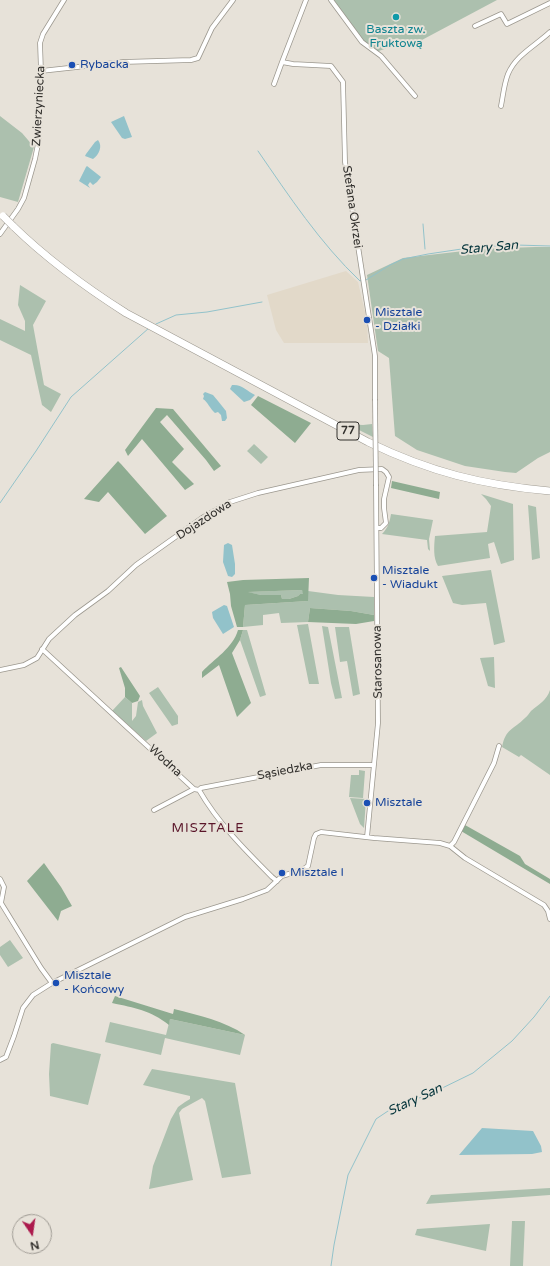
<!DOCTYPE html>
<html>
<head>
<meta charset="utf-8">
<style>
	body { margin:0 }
	#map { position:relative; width:550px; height:1266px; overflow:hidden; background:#e7e2d9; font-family:"Varela Round",sans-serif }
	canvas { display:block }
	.north { position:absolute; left:12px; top:1214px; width:40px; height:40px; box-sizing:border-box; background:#e7e2d9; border:1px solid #9f9b94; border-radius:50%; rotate:167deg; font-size:11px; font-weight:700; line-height:16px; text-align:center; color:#32302d }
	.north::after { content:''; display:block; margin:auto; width:14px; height:18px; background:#ac1a4d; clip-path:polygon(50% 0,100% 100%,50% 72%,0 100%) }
</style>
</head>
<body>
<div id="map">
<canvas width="550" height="1266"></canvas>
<div class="north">N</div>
</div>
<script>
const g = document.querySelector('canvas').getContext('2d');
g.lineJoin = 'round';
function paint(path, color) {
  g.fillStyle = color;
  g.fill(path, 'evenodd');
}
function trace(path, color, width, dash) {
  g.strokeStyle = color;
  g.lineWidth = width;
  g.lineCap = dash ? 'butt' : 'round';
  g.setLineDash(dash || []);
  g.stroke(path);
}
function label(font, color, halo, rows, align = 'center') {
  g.font = font + ' "Varela Round",sans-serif';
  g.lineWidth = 4;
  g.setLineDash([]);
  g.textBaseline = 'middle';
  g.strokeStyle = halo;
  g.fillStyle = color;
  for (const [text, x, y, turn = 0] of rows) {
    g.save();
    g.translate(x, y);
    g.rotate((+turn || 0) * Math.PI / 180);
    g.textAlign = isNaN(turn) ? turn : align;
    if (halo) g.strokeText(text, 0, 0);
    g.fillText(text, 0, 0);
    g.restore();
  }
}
paint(new Path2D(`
	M346 271 358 282 367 321 368 343H284L276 330 267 295Z`), '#e2d9c9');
paint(new Path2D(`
	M329 0H497L420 41 403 45 400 42 393 43V46L373 53 363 45Z
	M0 116 22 133 34 147 18 202 0 197Z
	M535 247H550V452L538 458 516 473 505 472 465 466 417 450 395 436 389 358 378 351 367 275 403 258 481 249Z
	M20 285 46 301 33 325 44 385 61 394 51 412 42 405 31 355 0 340V319L25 331V321L18 305Z
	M347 424 363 425 372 424 373 437Z
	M254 444 268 457 261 464 247 451Z
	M481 494 513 504 514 560 501 564 494 542 488 544 490 558 438 566C433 558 434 546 435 536L487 532 491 506 486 499Z
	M528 505 536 507 540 558 532 560Z
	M391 514 433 520 429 539 430 551 428 549 427 540 382 534C388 528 390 521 391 514Z
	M491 570 505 642 494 645 486 603 462 605 453 603 442 576Z
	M302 590 304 594H300L298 596 289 599H282L281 595H261L246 592Z
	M308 591 338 595 374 597V615L351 611 310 608 308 622 281 623 279 613 263 615V625L243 627 245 605 308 601Z
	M308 624 319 684H309L297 625Z
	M322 626 328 627 342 698 335 699 331 683Z
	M335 627H349L360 694 353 696 347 661 340 662Z
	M243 630H247L266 695 260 697 240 640Z
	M494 657 495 688 488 686 480 658Z
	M158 687 178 716V724L172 726 149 693Z
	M550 690V775L521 755 519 757 502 747C506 728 513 730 525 718 528 716 529 713 531 711 539 704 547 700 550 690Z
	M125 697 132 703V721L136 716 138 702 142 700 143 706 157 733 146 741 112 711Z
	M359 770 365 771 363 798 349 797 351 775H359Z
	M350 798 366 799 364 828 360 824Z
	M10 940 23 958 8 967 0 955V947Z
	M170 1019 245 1035 240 1055 165 1038 161 1055 105 1042 110 1022 166 1035Z
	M53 1043 101 1054 88 1105 50 1096 49 1074 51 1044Z
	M152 1069 235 1083 251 1174 222 1178 205 1101 202 1098 182 1109 179 1113 193 1180 149 1189 153 1166 171 1119 178 1107 185 1102 190 1099V1096L143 1085Z
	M550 1188V1195L426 1204 431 1195Z
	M512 1221H525L523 1266H510Z
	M490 1224 486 1251 415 1235 417 1229Z`), '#acc0ae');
paint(new Path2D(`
	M258 396 311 423 295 443 251 405Z
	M156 408 173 409 221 466 214 471 206 460 167 415 160 422 184 449 172 462 194 484 185 490 142 439 128 456 125 450Z
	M118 461 121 464 167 516 145 534 108 492 99 502 84 499Z
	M392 481 440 492 439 499 391 488Z
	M309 578 308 601 245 605 243 627H237L231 606 230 594 227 582 243 580ZM302 590 303 594H300L298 596 289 599H282L281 595H261L248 592Z
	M310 608 351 611 374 615V621L356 624 308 622Z
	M238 630H243L240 640 232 653 251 703 237 717 219 665 202 678V672C214 659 233 648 238 630Z
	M121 667 140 696 138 701 132 703 125 697V688L119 668Z
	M465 825 520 856 525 864 550 879V884L461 831Z
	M44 863 61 887 72 906 61 911 58 921 27 881Z
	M115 996 173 1014 174 1009C198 1015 225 1021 245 1035L170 1019 169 1025C150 1010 135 1008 112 1003Z`), '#8eac91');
paint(new Path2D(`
	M124 116 132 137 125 139 122 138 111 122Z
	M98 140C103 146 99 155 93 159L85 156 86 154 95 142Z
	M87 166 101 177 97 182 93 185 90 182 88 185 90 188 79 181 86 167Z
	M232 385C242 384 247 391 255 395L250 400 244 402 230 389Z
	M205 392 213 395 218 401 226 411 227 418 225 421H222L221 415 218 412 215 413C210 409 208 402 203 399L204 396 203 394Z
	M228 543 232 545 235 564V574L232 577 228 576 223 562 224 545Z
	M224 605 227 606 234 627 223 634 213 618 212 612Z
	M482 1128 533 1131 541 1146 542 1152 532 1154 459 1155Z`), '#92c2ca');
trace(new Path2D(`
	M258 151C289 196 320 243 360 281L362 280
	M423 224 425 249
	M366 280 390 265 403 259 428 254 475 247 516 245 550 246
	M156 324 176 315 207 312 262 302
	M0 503 36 451 71 397 149 328
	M331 1266 334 1245 348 1175 376 1119 394 1107 430 1094 473 1073 512 1041 534 1017 550 996`), '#92c2ca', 1);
const minor = new Path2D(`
	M306 0 282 62 293 64 331 66 343 82 345 162 375 356V399
	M331 0 362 42 381 56 415 96
	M475 26 501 14 507 24 550 3
	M41 71 123 62 191 60 198 58 212 28 233 0
	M274 84 282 62
	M501 106C503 96 504 84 508 74 516 55 535 46 550 32
	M0 234 18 209 24 198 35 159 39 139 41 71 40 43 43 34 64 0
	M42 649 194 789 199 790C218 823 245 850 272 877L277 881
	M0 670 24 665 37 658 49 639 75 615 108 591 136 565 202 518 230 502 258 493 359 470 382 469 386 472 389 477 384 499V508L386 523 381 528H377
	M199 790 201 788 321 765H374
	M154 810 194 789
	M367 837 378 723 376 486
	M450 846 454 842 494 763 499 746
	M0 879 4 887 1 903 41 968 52 983
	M0 1060 6 1057 14 1036 23 1008 33 995 52 983 185 917 243 899 267 890 282 876 302 870 308 866 314 838 316 834 321 832 374 838 440 843 450 846 465 858 544 905 548 911 550 919`);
const primary = new Path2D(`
	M13 226C48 260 85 287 126 313L368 442C430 472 482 485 550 491`);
trace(minor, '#9b978e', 5.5);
trace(primary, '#9b978e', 8);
trace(minor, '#fff', 4);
trace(primary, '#fff', 7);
const minorBridge = new Path2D(`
	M375 399 376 486`);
const primaryBridge = new Path2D(`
	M3 216 13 226`);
trace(minorBridge, '#9b978e', 5.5, []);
trace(primaryBridge, '#9b978e', 8, []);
trace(minorBridge, '#fff', 4);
trace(primaryBridge, '#fff', 7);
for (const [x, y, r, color] of [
	[396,17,4,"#0f9aa8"],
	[72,65,4,"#1a4fb4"],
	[367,320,4,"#1a4fb4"],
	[374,578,4,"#1a4fb4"],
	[367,803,4,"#1a4fb4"],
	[282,873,4,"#1a4fb4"],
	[56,983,4,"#1a4fb4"]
]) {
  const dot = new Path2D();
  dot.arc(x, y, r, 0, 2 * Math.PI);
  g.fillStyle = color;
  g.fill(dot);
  trace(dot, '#e7e2d9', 1.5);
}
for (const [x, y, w] of [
	[348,431,22]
]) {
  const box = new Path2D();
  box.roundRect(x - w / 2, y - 9, w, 18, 3);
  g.fillStyle = '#e7e2d9';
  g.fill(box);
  trace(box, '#32302d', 1);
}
label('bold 11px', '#32302d', null, [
	["77",348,431]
]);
label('12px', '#0d838f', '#e7e2d9', [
	["Baszta zw.",396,30],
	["Fruktową",396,44]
]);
label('12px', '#164399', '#e7e2d9', [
	["Rybacka",80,65],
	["Misztale",375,313],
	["- Działki",375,327],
	["Misztale",382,571],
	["- Wiadukt",382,585],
	["Misztale",375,803],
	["Misztale I",290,873],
	["Misztale",64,976],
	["- Końcowy",64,990]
], 'left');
label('12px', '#32302d', '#e7e2d9', [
	["Zwierzyniecka",39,106,-87],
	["Stefana Okrzei",352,207,82],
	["Dojazdowa",204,520,-33],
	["Starosanowa",378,662,-91],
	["Wodna",165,761,43],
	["Sąsiedzka",285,771,-11]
]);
label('italic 13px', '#04343b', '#e7e2d9', [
	["Stary San",489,248,-5],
	["Stary San",415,1100,-25]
]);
g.letterSpacing = '1px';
label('13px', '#5a1529', '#e7e2d9', [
	["MISZTALE",208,829]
]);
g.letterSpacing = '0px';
</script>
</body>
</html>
